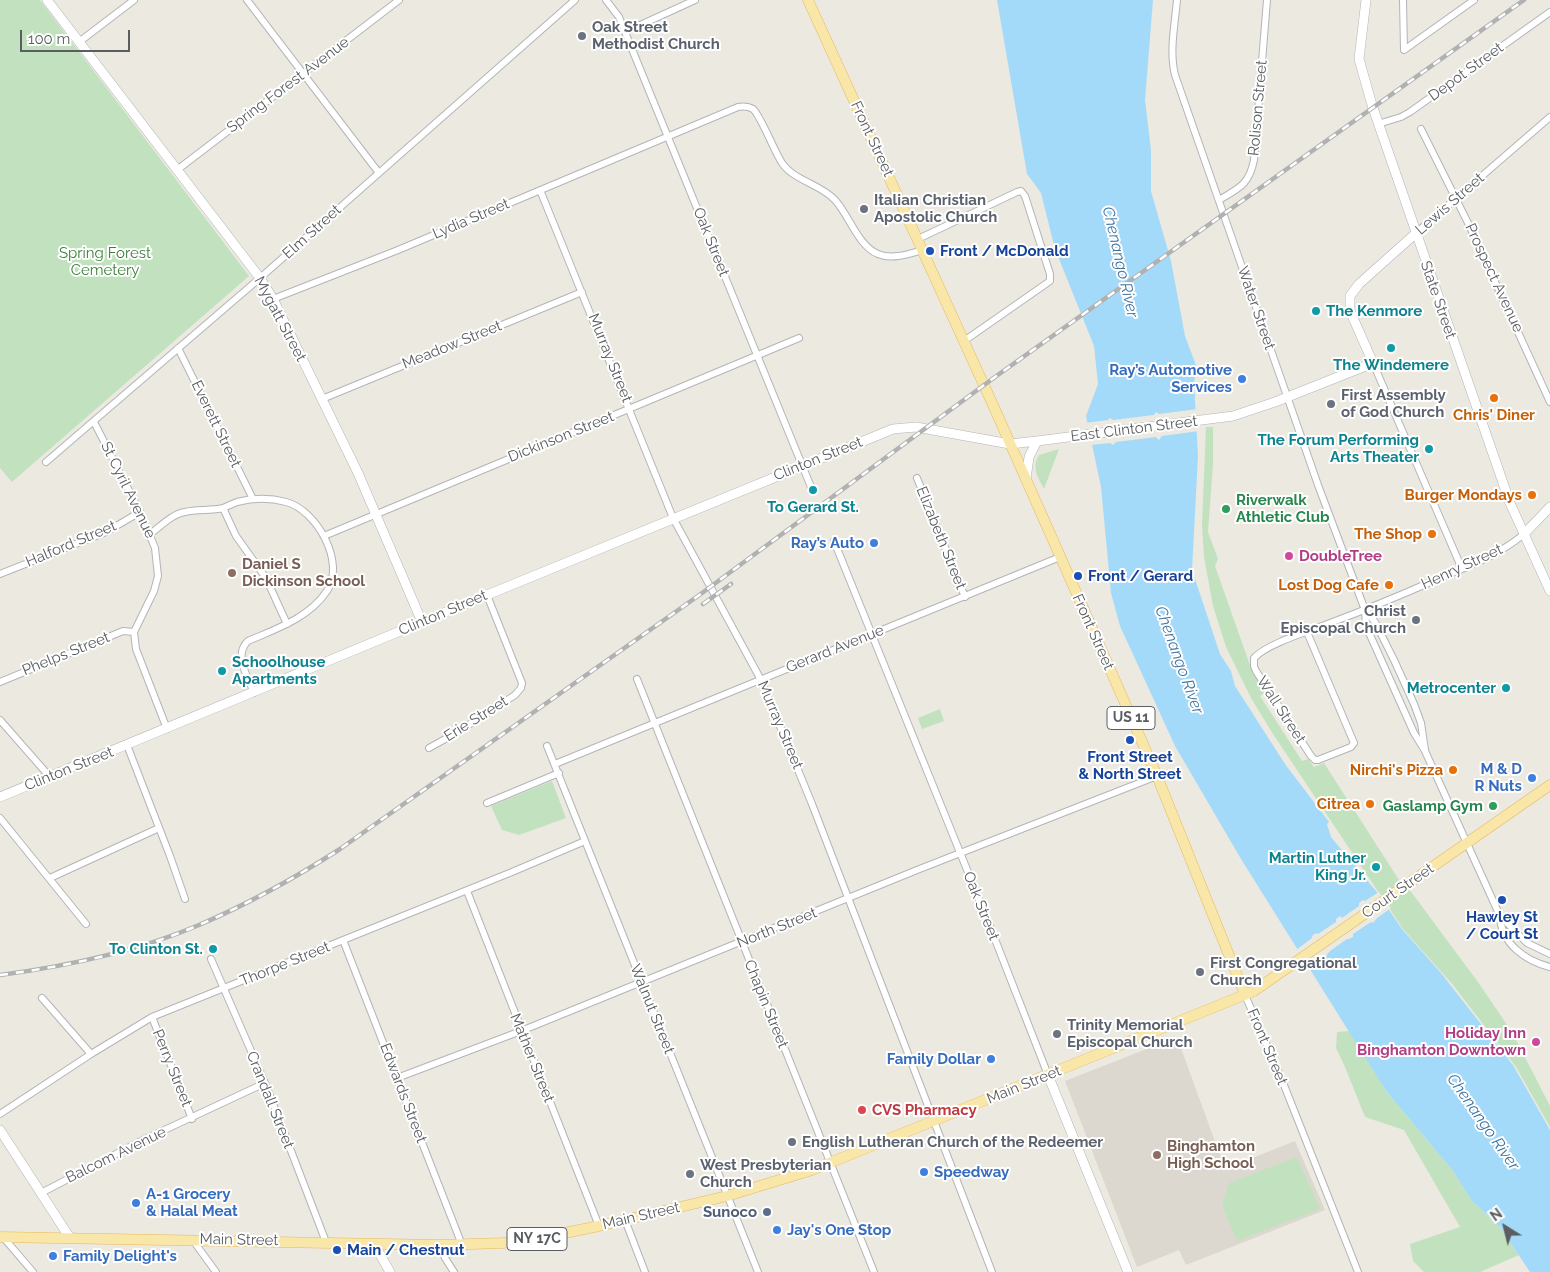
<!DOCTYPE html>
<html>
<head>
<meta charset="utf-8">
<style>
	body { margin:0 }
	#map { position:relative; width:1550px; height:1272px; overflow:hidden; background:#ece9e1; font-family:Raleway,sans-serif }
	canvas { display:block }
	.north { position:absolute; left:1480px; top:1202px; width:50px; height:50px; -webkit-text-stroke:4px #fff; paint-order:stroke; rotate:324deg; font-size:14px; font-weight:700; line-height:20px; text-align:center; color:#5a5e61 }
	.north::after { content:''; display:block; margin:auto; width:18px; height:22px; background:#5a5e61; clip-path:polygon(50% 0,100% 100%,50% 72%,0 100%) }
	.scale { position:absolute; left:20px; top:30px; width:110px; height:22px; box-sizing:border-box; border:2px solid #5a5e61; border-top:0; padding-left:6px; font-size:15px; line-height:18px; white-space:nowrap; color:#5a5e61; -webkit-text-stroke:4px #fff; paint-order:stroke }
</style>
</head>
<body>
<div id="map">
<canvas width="1550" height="1272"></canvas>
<div class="north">N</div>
<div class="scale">100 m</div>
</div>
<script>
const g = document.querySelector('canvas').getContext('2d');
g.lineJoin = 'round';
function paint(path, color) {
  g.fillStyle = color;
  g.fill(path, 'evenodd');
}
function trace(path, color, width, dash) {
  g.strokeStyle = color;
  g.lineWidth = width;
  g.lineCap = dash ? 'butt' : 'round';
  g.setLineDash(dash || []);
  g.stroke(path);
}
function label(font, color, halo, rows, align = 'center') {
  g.font = font + ' Raleway,sans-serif';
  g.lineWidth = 4;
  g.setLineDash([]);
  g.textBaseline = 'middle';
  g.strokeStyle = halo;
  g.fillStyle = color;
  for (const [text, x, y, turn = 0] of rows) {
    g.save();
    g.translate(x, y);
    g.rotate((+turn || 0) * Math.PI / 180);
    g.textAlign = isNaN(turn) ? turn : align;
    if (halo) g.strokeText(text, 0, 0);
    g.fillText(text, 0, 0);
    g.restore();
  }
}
paint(new Path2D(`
	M1177 1037 1225 1169 1295 1141 1325 1210 1186 1265 1179 1250 1137 1267 1065 1081Z`), '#dcd8d0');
paint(new Path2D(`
	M0 0H40L249 276 12 482 0 468Z
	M1206 427H1213V464L1208 532 1218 559 1215 566 1251 668 1266 692 1260 696 1302 761 1308 759 1314 767 1324 763 1399 880 1412 893 1478 982 1512 1032 1550 1106V1127L1516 1067 1453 985 1403 929 1273 734 1251 698 1226 647 1213 606 1204 557 1202 525Z
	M1059 449 1044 489C1038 478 1031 467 1039 455Z
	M940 709 944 721 922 729 918 718Z
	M552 781 566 818 519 835 502 830 491 806Z
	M1350 1031 1386 1091 1453 1171 1472 1201 1500 1227 1519 1255 1480 1272H1424L1413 1261 1410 1244 1460 1227 1404 1130 1365 1117 1345 1067 1336 1048 1337 1032Z
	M1297 1157 1320 1209 1237 1241 1222 1205 1229 1183Z`), '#c2e2bf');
paint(new Path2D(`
	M997 0H1153L1145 100 1151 150V191L1171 261 1185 336 1197 368 1194 382 1198 456 1192 570 1220 654 1231 671 1235 686 1285 764 1329 822 1327 824 1331 837 1376 891 1402 929 1441 973 1513 1065 1550 1130V1272H1530L1500 1227 1472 1201 1453 1171 1386 1091 1241 859 1175 746 1120 626 1111 593 1101 487 1086 416 1098 384 1094 346 1055 249 1041 193 1027 174Z`), '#a4daf9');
paint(new Path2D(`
	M1198 409 1199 431 1162 436 1159 440 1156 437 1116 442 1113 445 1110 443 1091 445 1085 423 1108 420 1110 418 1113 420 1154 415 1156 412 1159 414Z
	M1379 892 1391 908 1377 918 1373 923 1371 922 1353 934V937L1349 939H1347L1330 951 1326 956 1324 955 1307 967 1296 950 1312 938V936L1316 933 1318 934 1336 922V919L1340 916 1342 918 1359 906V903L1363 900 1365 901Z`), '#ece9e1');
const minor = new Path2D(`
	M247 0 379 173
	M606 0 619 17 625 32 811 487
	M1177 0C1175 24 1169 51 1175 75L1318 485 1365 610 1366 626 1414 733 1425 751 1500 916 1527 943 1550 954
	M1403 0 1404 50 1474 0
	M625 32 695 0
	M79 42 134 0
	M1378 124 1401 117 1410 112 1550 12
	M1421 129 1469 225 1550 402
	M177 170 399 0
	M540 190 673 518 761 680 812 804 992 1272
	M1219 200C1239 188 1249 185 1254 160L1267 0
	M1415 234 1550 117
	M918 239 1017 192 1021 191 1025 196 1050 274V281L964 341
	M273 299 398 250 738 107C743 106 748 106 753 109 761 116 774 151 782 163 794 181 821 184 835 200 849 215 858 246 878 254 892 260 909 254 923 250
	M178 348 253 499
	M1373 363 1462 569
	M322 399 582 292
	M94 422 140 512 155 548 158 576 154 591 134 632 136 649 167 729
	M46 462 260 278 575 0
	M917 478 965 597
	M223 508 236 536 266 578 287 624
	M150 534C161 526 172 514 185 512 197 509 211 511 223 508 228 506 232 504 237 502 253 498 271 498 286 502 317 510 346 563 327 591 309 618 276 629 248 641 233 655 248 677 254 693
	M324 536 799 338
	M834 541 991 929 1048 1075
	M0 574 106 532 140 512
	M1365 610 1375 622 1394 660 1414 704 1421 723 1425 750
	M1307 632 1354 743 1351 747 1318 760H1315L1311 756 1256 671 1254 666V658C1268 643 1310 631 1330 623 1365 610 1399 596 1433 581 1464 568 1498 556 1524 534
	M637 679 874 1272
	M0 682 123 631 134 632
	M0 720 50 777
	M127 745 170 856 185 899
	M547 746 758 1272
	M429 748 456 733 515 695 521 688 522 683 487 595
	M555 764 1060 557
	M487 803 559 773
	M0 818 86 924
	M50 878 159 828
	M467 891 599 1226
	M1500 916C1501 944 1526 961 1550 967
	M343 940 462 1245
	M211 959 265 1083 326 1242
	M1245 995 1282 1080 1358 1272
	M42 998 91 1054
	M152 1017 192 1119
	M397 1078 521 1031 917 870 1157 776
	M0 1114 91 1054 152 1017 512 872 585 841
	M41 1193 143 1140 265 1083
	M625 1220 645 1272
	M3 1237 33 1272
	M192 1239 216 1272
	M440 1245 445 1258 454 1272`);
const tertiary = new Path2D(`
	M47 0 260 278 273 299 358 473 422 622
	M1366 0 1359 59 1372 105 1510 503 1550 591
	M1026 479 1029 457 1037 441
	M1524 534 1550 507
	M0 797 487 595 893 429 916 427 1010 444 1037 441 1233 416 1275 402 1373 363 1354 320 1350 310V296L1359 284 1415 234
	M1048 1075 1128 1272
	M0 1130 70 1238
	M374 1244 390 1272`);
const primary = new Path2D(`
	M808 0 993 405 1088 619 1157 776 1245 995
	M0 1237 440 1245 502 1243 530 1240 599 1226 727 1196 812 1170 1254 991 1550 785`);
trace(minor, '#b2b5b8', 8);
trace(tertiary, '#b2b5b8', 10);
trace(primary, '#e8b85f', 11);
trace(minor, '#fff', 6);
trace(tertiary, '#fff', 9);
trace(primary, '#f9e7a9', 10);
const rail = new Path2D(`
	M703 604 731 584
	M0 975C68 966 136 952 199 925 248 904 295 878 340 849L698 596 995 377 1524 0`);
trace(rail, '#b0b1b1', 4.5);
trace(rail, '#fff', 2.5, [8]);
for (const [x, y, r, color] of [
	[582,36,5,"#6b7280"],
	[864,209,5,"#6b7280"],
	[930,251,5,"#1a4fb4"],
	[1316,311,5,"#0f9aa8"],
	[1391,348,5,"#0f9aa8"],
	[1242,379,5,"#3f7fe0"],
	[1494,398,5,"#e8710a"],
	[1331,404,5,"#6b7280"],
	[1429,449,5,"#0f9aa8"],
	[813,490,5,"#0f9aa8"],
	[1532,495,5,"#e8710a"],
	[1226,509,5,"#2e9e5b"],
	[1432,534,5,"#e8710a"],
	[874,543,5,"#3f7fe0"],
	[1289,556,5,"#d1479c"],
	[232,573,5,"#8d6e63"],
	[1078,576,5,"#1a4fb4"],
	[1389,585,5,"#e8710a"],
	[1416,620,5,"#6b7280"],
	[222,671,5,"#0f9aa8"],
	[1506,688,5,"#0f9aa8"],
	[1130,740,5,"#1a4fb4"],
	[1453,770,5,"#e8710a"],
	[1532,778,5,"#3f7fe0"],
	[1370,804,5,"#e8710a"],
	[1493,806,5,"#2e9e5b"],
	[1376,867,5,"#0f9aa8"],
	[1502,900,5,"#1a4fb4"],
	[213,949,5,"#0f9aa8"],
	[1200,972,5,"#6b7280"],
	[1057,1034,5,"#6b7280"],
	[1536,1042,5,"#d1479c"],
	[991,1059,5,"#3f7fe0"],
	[862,1110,5,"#e0444e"],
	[792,1142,5,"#6b7280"],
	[1157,1155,5,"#8d6e63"],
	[924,1172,5,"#3f7fe0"],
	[690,1174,5,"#6b7280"],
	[136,1203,5,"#3f7fe0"],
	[767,1212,5,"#5c6f8a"],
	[777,1230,5,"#3f7fe0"],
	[337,1250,5,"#1a4fb4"],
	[53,1256,5,"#3f7fe0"]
]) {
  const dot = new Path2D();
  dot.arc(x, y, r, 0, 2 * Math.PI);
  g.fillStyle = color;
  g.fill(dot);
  trace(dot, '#fff', 2);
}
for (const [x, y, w] of [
	[1131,718,48],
	[537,1239,60]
]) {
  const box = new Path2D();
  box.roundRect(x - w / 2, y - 11.5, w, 23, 4);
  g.fillStyle = '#fff';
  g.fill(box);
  trace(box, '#5a5e61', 1);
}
label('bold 14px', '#5a5e61', null, [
	["US 11",1131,718],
	["NY 17C",537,1239]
]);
label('bold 15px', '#5b616d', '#fff', [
	["Oak Street",592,27],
	["Methodist Church",592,44],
	["Italian Christian",874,200],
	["Apostolic Church",874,217],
	["First Assembly",1341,395],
	["of God Church",1341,412],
	["Christ",1406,611,"right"],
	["Episcopal Church",1406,628,"right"],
	["First Congregational",1210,963],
	["Church",1210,980],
	["Trinity Memorial",1067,1025],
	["Episcopal Church",1067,1042],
	["English Lutheran Church of the Redeemer",802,1142],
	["West Presbyterian",700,1165],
	["Church",700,1182]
], 'left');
label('15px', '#5a5e61', '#fff', [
	["Depot Street",1466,72,-36],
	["Spring Forest Avenue",288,85,-37],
	["Rolison Street",1258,108,-85],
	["Front Street",872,139,65],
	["Lewis Street",1450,204,-41],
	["Lydia Street",471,219,-23],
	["Elm Street",312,232,-42],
	["Oak Street",711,242,68],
	["Prospect Avenue",1494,278,65],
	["State Street",1438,300,71],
	["Water Street",1256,308,71],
	["Mygatt Street",280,319,62],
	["Meadow Street",452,345,-22],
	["Murray Street",610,358,68],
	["Everett Street",216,424,64],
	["East Clinton Street",1134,429,-7],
	["Dickinson Street",561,437,-22],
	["Clinton Street",818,459,-22],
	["St Cyril Avenue",128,490,64],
	["Elizabeth Street",941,538,68],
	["Halford Street",71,544,-23],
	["Henry Street",1462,567,-25],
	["Clinton Street",443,613,-23],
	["Front Street",1093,632,66],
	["Gerard Avenue",835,649,-22],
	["Phelps Street",66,654,-22],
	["Wall Street",1281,710,57],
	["Erie Street",476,719,-32],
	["Murray Street",780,725,67],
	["Clinton Street",69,769,-22],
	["Court Street",1398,891,-35],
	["Oak Street",981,906,68],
	["North Street",777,928,-22],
	["Thorpe Street",285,964,-22],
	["Chapin Street",766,1004,68],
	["Walnut Street",652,1009,68],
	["Front Street",1267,1047,67],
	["Mather Street",532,1058,68],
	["Perry Street",172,1068,68],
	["Main Street",1024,1085,-22],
	["Edwards Street",403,1093,69],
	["Crandall Street",270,1100,68],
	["Balcom Avenue",116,1155,-26],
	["Main Street",641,1216,-13],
	["Main Street",239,1240,1]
]);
label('bold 15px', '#164399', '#fff', [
	["Front / McDonald",940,251],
	["Front / Gerard",1088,576],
	["Front Street",1130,757,"center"],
	["& North Street",1130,774,"center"],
	["Hawley St",1502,917,"center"],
	["/ Court St",1502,934,"center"],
	["Main / Chestnut",347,1250]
], 'left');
label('15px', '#3b813a', '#fff', [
	["Spring Forest",105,253],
	["Cemetery",105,270]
]);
label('bold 15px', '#0d838f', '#fff', [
	["The Kenmore",1326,311,"left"],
	["The Windemere",1391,365,"center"],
	["The Forum Performing",1419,440],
	["Arts Theater",1419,457],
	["To Gerard St.",813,507,"center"],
	["Schoolhouse",232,662,"left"],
	["Apartments",232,679,"left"],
	["Metrocenter",1496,688],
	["Martin Luther",1366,858],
	["King Jr.",1366,875],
	["To Clinton St.",203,949]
], 'right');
label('bold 15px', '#366cbe', '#fff', [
	["Ray’s Automotive",1232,370],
	["Services",1232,387],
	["Ray’s Auto",864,543],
	["M & D",1522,769],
	["R Nuts",1522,786],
	["Family Dollar",981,1059],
	["Speedway",934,1172,"left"],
	["A-1 Grocery",146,1194,"left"],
	["& Halal Meat",146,1211,"left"],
	["Jay's One Stop",787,1230,"left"],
	["Family Delight's",63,1256,"left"]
], 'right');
label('bold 15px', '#c56008', '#fff', [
	["Chris' Diner",1494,415,"center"],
	["Burger Mondays",1522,495],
	["The Shop",1422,534],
	["Lost Dog Cafe",1379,585],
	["Nirchi's Pizza",1443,770],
	["Citrea",1360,804]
], 'right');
label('bold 15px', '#27864d', '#fff', [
	["Riverwalk",1236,500],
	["Athletic Club",1236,517],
	["Gaslamp Gym",1483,806,"right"]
], 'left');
label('bold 15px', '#b23c85', '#fff', [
	["DoubleTree",1299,556],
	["Holiday Inn",1526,1033,"right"],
	["Binghamton Downtown",1526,1050,"right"]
], 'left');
label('bold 15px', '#785e54', '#fff', [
	["Daniel S",242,564],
	["Dickinson School",242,581],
	["Binghamton",1167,1146],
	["High School",1167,1163]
], 'left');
label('bold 15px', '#be3a42', '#fff', [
	["CVS Pharmacy",872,1110]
], 'left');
label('bold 15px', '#4e5e75', '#fff', [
	["Sunoco",757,1212]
], 'right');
label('italic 16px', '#4176a1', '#fff', [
	["Chenango River",1120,262,77],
	["Chenango River",1179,660,70],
	["Chenango River",1483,1122,55]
]);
</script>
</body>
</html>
